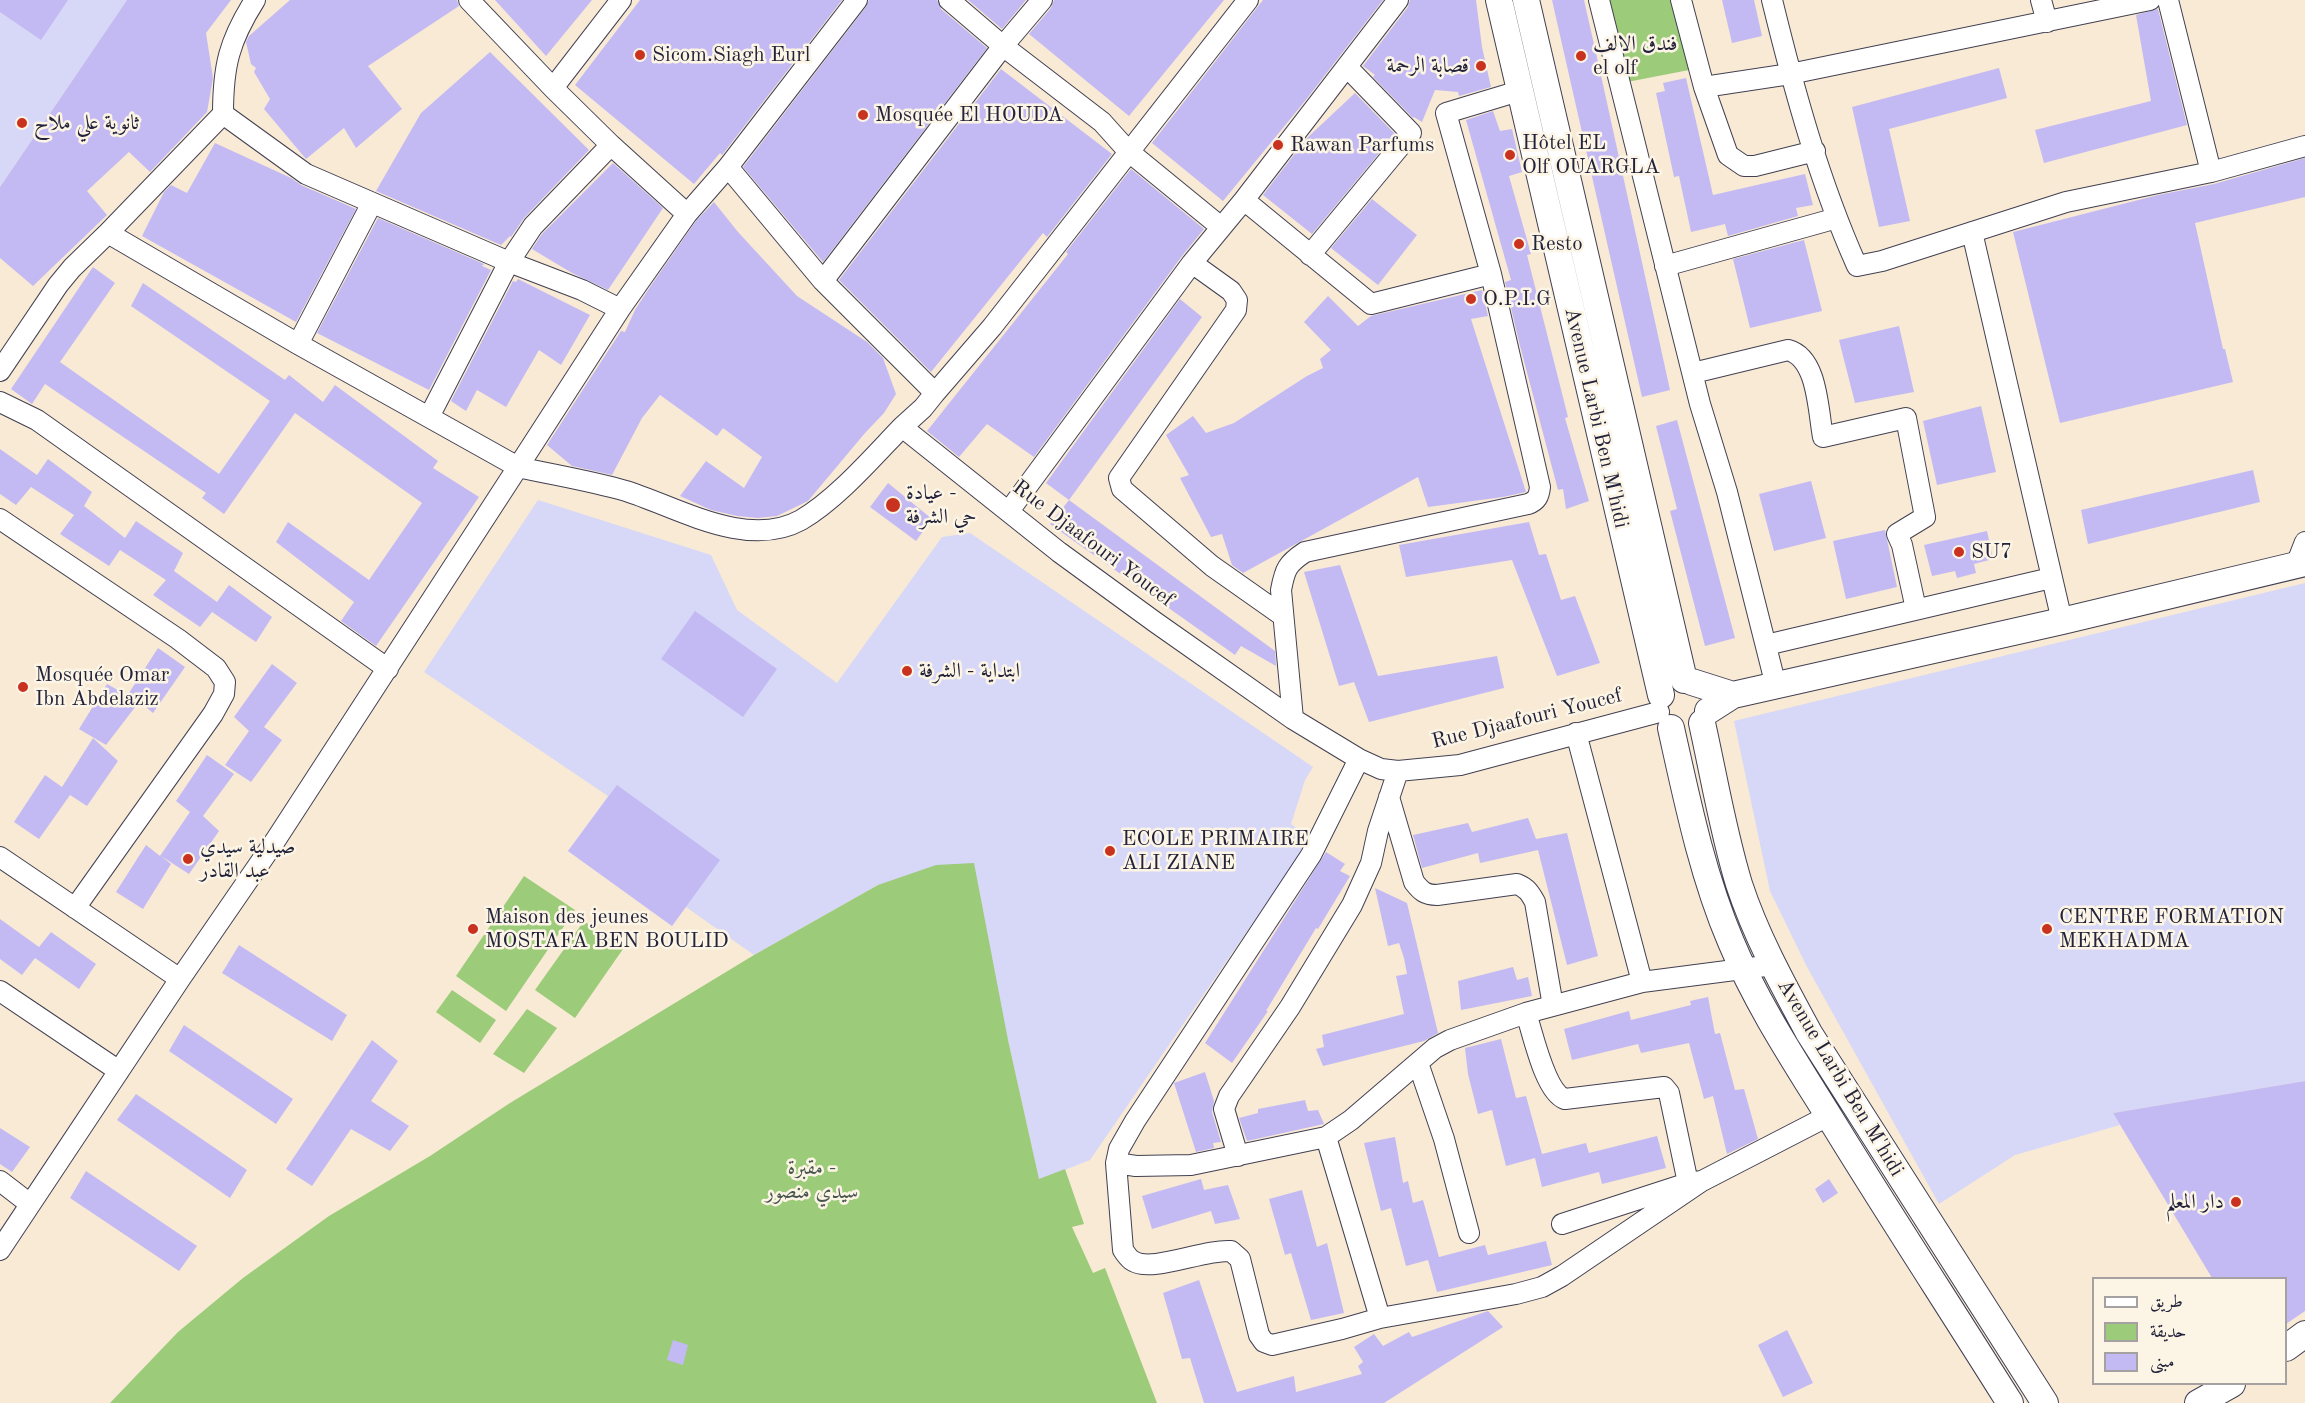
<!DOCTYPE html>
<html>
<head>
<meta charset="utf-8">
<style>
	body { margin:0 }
	#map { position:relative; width:2305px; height:1403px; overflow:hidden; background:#f8ead4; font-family:"Old Standard TT",Amiri,serif }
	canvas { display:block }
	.legend { position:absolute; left:2092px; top:1277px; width:195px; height:108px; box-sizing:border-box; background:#fcf5e5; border:2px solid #a5a1a1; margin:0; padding:8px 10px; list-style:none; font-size:18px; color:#22223b }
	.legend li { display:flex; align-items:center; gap:12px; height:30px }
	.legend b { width:30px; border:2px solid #a5a1a1 }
</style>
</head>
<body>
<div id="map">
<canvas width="2305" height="1403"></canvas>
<ul class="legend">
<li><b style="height:8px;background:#fff"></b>طريق</li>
<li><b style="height:16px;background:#9ccb7a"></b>حديقة</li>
<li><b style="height:16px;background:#c4baf3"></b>مبنى</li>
</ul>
</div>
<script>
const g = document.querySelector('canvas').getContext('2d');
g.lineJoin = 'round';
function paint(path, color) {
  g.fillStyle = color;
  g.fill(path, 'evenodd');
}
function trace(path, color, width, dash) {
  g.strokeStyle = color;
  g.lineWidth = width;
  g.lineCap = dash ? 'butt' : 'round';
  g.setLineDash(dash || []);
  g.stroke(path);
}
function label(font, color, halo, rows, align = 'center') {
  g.font = font + ' "Old Standard TT",Amiri,serif';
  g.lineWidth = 5;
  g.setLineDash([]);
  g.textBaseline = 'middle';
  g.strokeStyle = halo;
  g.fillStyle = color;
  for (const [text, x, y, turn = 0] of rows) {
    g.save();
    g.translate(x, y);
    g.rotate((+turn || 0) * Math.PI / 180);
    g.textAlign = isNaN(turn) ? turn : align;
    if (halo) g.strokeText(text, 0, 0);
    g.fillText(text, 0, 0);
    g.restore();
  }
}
paint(new Path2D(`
	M0 0H127L0 187Z
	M538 500 711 555 737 610 837 683 942 537 970 533 1313 767 1305 780 1291 824 1311 838 1090 1160 1039 1180 1008 1040 878 885 754 955 686 907 672 926 568 851 608 796 424 672Z
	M2305 583V1081L2113 1113 2120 1125 2015 1155 1939 1204 1807 967 1770 891 1734 721Z`), '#d7d7f8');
paint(new Path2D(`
	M1605 0H1674L1689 70 1622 83Z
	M974 863 1008 1040 1039 1179 1065 1169 1084 1224 1072 1227 1093 1273 1105 1268 1157 1403H110L178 1332 243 1278 329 1216 430 1156 510 1103 754 955 878 885 936 865Z
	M524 876 575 910 506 1011 456 976Z
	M584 921 623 949 575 1018 535 990Z
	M452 990 496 1020 480 1043 436 1012Z
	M527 1009 557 1028 524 1073 493 1054Z`), '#9ccb7a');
paint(new Path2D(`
	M0 0H68L41 40 0 12Z
	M127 0H231L206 33 213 78 207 112 150 172 129 152 87 191 107 215 33 286 0 258V187Z
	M290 0H457L459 6 368 66 402 109 356 148 344 128 306 159 264 109 270 99 254 72 256 68 251 64 246 42 249 36Z
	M495 0H592L546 56Z
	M640 0H842L722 155 720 153 694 184 575 85Z
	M869 0H937L941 9 987 48 823 262 743 167 866 7Z
	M968 0H1026L1002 29Z
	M1054 0H1224L1129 116 1029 34 1051 8Z
	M1263 0H1383L1305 101 1223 201 1152 143Z
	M1410 0H1476L1482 47 1491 87 1459 96 1458 92 1435 90 1422 122 1414 117 1413 118 1373 77 1375 75 1363 66 1408 7Z
	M1552 0H1584L1602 80 1670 390 1642 397Z
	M1722 0H1754L1762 36 1732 43Z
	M2158 9 2187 125 2044 163 2035 130 2151 101 2136 15Z
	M490 52 589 150 524 218 511 237 510 236 501 245 376 191 421 113Z
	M1999 68 2007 98 1889 129 1910 221 1879 227 1852 107Z
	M1001 69 1112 154 1047 237 1043 233 931 372 839 280Z
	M1686 78 1713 195 1805 174 1813 205 1796 208 1798 216 1728 236 1725 224 1691 232 1679 176 1674 177 1656 93 1665 91 1663 83Z
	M1355 93 1395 134 1312 234 1263 195 1307 138Z
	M1493 111 1500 131 1512 129 1522 172 1509 176 1531 254 1527 255 1568 417 1565 418 1589 501 1566 509 1563 489 1558 490 1519 342 1505 282 1511 280 1466 120Z
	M215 143 291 178 301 185 356 209 296 322 142 236 164 192 171 185 187 193Z
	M2305 158V197L2195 223 2223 349H2225L2233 382 2060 423 2013 232 2158 195 2214 184Z
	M613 163 663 208 608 290 572 273 532 249 542 234Z
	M1131 169 1204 229 1182 256 1034 457 987 424 959 457 927 431 1068 254 1066 252Z
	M1372 199 1417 235 1378 285 1331 248Z
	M714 202 738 232 797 296 867 342 883 358 896 394 884 413 865 433 808 501 777 516 758 518 737 516 711 510 680 496 706 461 744 488 762 457 723 428 717 436 660 395 642 418 612 475 572 466 547 445 621 331 625 332 635 310 650 287 696 221Z
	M378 218 484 264 482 266 491 270 429 390 317 333Z
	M1804 240 1822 311 1750 328 1733 259Z
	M93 267 115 283 60 362 219 474 270 401 131 306 143 283 285 380 289 375 323 402 335 385 438 461 433 468 479 497 376 646 341 621 354 602 276 542 288 522 369 580 422 503 295 413 224 514 202 498 206 493 45 384 32 404 11 389Z
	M518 279 590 315 561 365 539 350 506 407 477 390 466 411 451 401 513 281 516 282Z
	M1482 290 1488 316 1471 319 1526 492 1503 497 1428 507 1418 477 1243 573 1232 565 1222 534 1211 537 1180 478 1189 475 1166 435 1193 416 1206 433 1234 423 1307 376 1323 368 1320 359 1331 350 1304 322 1328 296 1358 326 1371 316Z
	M1180 299 1202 317 1069 500 1046 483Z
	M1899 326 1914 392 1855 403 1839 340Z
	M1981 406 1996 472 1937 485 1923 421Z
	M1677 420 1735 638 1705 646 1670 511 1677 509 1656 426Z
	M0 449 37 475 48 459 92 492 84 506 125 538 136 521 183 553 174 571 217 602 229 585 272 617 256 642 212 612 200 627 153 595 166 580 120 550 109 566 60 534 74 515 31 487 16 505 0 494Z
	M2253 470 2260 502 2088 544 2081 510Z
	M1811 481 1826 538 1774 551 1759 494Z
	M888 483 932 519 916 541 870 507Z
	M1069 500 1275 651 1276 666 1241 646 1235 655 1050 524Z
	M1529 522 1539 555 1546 554 1561 600 1575 596 1600 663 1557 676 1512 560 1406 577 1399 545Z
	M1885 530 1897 587 1846 599 1833 541Z
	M1987 531 1993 559 1974 564 1976 573 1957 578 1955 571 1932 576 1924 545Z
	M1340 565 1378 676 1497 656 1504 688 1369 722 1354 682 1339 686 1304 572Z
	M695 611 777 669 743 717 661 659Z
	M158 648 185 667 153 713 129 693Z
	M272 664 297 683 264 727 282 740 251 782 225 765 249 731 234 717Z
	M107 684 139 702 106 745 79 729Z
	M93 738 118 761 87 806 70 795 39 839 14 822 45 775 62 787Z
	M207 755 234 774 203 816 219 831 189 874 161 856 171 864 143 909 116 892 146 845 160 856 190 812 176 801Z
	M617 785 720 860 672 926 568 851Z
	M1528 818 1536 839 1567 833 1598 956 1567 965 1538 850 1480 863 1478 853 1422 868 1413 835 1468 823 1472 832Z
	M1326 852 1345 864 1340 871 1350 876 1318 929 1316 928 1266 1011H1268L1232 1063 1205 1043Z
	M1375 888 1407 903 1438 1033 1424 1041 1323 1066 1316 1049 1324 1047 1322 1035 1404 1014 1396 976 1407 974 1404 958 1399 943 1388 946Z
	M0 919 39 947 51 932 96 964 79 989 35 958 22 975 0 959Z
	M239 945 347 1015 332 1041 222 973Z
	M1513 967 1517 980 1528 977 1532 996 1461 1010 1458 981Z
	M1708 997 1715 1034 1720 1033 1735 1090 1744 1089 1758 1139 1727 1154 1713 1096 1704 1099 1689 1043 1641 1053 1638 1044 1572 1060 1564 1029 1629 1011 1631 1020 1691 1005 1690 1001Z
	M184 1025 293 1099 276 1124 169 1051Z
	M1501 1039 1516 1098 1526 1096 1542 1154 1586 1143 1589 1153 1657 1136 1666 1168 1602 1184 1599 1172 1542 1187 1535 1158 1506 1166 1492 1110 1478 1114 1468 1074 1465 1048Z
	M372 1040 398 1061 371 1101 409 1126 390 1151 351 1129 312 1186 286 1169Z
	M1205 1072 1214 1101 1212 1112 1221 1142 1213 1143 1214 1148 1196 1152 1174 1083Z
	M2305 1081V1311L2286 1324V1278H2212L2113 1113Z
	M136 1094 247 1170 230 1198 117 1120Z
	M1305 1100 1308 1111 1318 1110 1324 1124 1247 1141 1239 1118 1258 1113V1109Z
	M0 1128 30 1147 12 1172 0 1164Z
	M1395 1137 1403 1183 1408 1181 1413 1203 1423 1200 1439 1257 1485 1245 1488 1255 1546 1241 1552 1265 1437 1292 1428 1260 1406 1266 1391 1208 1381 1211 1364 1143Z
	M86 1171 197 1246 179 1271 70 1198Z
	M1201 1179 1204 1190 1228 1185 1240 1219 1215 1224 1211 1211 1152 1229 1142 1196Z
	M1829 1179 1838 1193 1823 1203 1815 1189Z
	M1302 1190 1317 1247 1327 1243 1344 1313 1311 1320 1291 1253 1285 1255 1269 1199Z
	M1199 1280 1237 1392 1294 1376 1296 1392 1362 1374 1358 1366 1363 1362 1354 1347 1374 1334 1383 1346 1409 1332 1412 1337 1488 1311 1503 1327 1384 1403H1204L1190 1358 1182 1359 1163 1293Z
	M1787 1330 1813 1383 1783 1397 1758 1345Z
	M673 1340 688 1345 683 1365 667 1360Z`), '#c4baf3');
const minor = new Path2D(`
	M469 0 553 88
	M621 0 553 88 611 145 687 214
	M857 0 728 167 687 214 620 309 518 467C554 475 591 481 626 491 677 507 747 550 801 520 837 499 873 457 902 427L1059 552 1155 622 1293 719 1359 759 1381 769 1398 771 1460 765 1659 712
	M949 0 1003 46 1102 122 1128 151 1221 227
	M1599 0 1700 404 1727 492 1776 686
	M1681 0 1704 87 1728 155 1744 166H1755L1815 151
	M1772 0C1794 90 1819 181 1857 266L1882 261 2066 202 2211 172 2305 146
	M2041 0 2047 22
	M2168 0 2211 172
	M1704 87 1790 74 2150 0
	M223 114 306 174 509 262 582 290 620 309
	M728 167 823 281 935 393 923 408 902 427
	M1244 200 1398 0
	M1972 232 2062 621
	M108 233 223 114C223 66 229 41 255 0
	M1310 255 1411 133 1347 67
	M1192 263 1231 291 1237 300 1236 310 1119 478 1122 489 1212 566 1283 616
	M1665 266 1837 218
	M823 281 1003 46 1042 0
	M298 344 372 203
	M0 371 58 285 72 268 108 233 298 344 518 467 275 841 180 979 0 1250
	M1693 373 1788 350C1818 358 1818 411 1823 437L1906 418 1925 517 1897 534 1902 545 1916 609
	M935 393 992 327 1248 0
	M0 402 37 420 388 669
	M429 417 509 262 533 226 611 145
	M1009 511 1192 263 1244 200 1371 304 1491 274
	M0 519 178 639 216 668 225 682 224 694 213 714 75 908
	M2296 565 2305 542
	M1766 645 2051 578
	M1293 719 1281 590C1285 569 1287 564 1305 552L1528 504C1537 501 1539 496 1540 487L1491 274 1446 113 1519 91
	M1359 759 1311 855 1135 1121 1119 1149 1116 1163 1136 1166 1191 1165 1326 1137 1351 1120 1435 1048 1450 1040 1526 1013 1642 982 1576 733
	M1389 797 1414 882C1421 891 1425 895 1437 895L1517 884C1527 888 1530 893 1535 902L1553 1006
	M0 857 180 979
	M1642 982 1773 965
	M0 991 119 1071
	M1526 1013C1533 1034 1545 1092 1565 1099L1664 1087 1669 1093 1688 1183
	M1418 1063 1444 1139 1469 1233
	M1326 1137 1380 1318 1516 1294 1542 1287 1562 1276 1702 1181
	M1238 1156 1224 1109 1229 1096 1290 1007 1352 905 1371 863 1378 831 1398 771
	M1116 1163 1123 1250C1126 1254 1129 1259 1133 1261 1152 1273 1204 1249 1231 1251L1240 1259 1259 1335 1264 1342 1272 1345 1342 1329 1380 1318
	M0 1181 30 1204
	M1562 1224 1688 1183 1702 1181 1828 1116`);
const major = new Path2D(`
	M1499 0 1661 695
	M1526 0 1684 680
	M1692 682 1733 695
	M1708 711 1733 695 2062 621 2305 563
	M1702 723C1714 777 1723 832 1739 884 1756 936 1783 985 1809 1033L2045 1403
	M1671 728C1687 800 1702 874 1731 942 1759 1009 1800 1069 1838 1131 1894 1222 1953 1312 2010 1403
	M2286 1348 2305 1334
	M2198 1403 2232 1384`);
trace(minor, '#424052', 22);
trace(major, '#424052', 28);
trace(minor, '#fff', 20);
trace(major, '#fff', 26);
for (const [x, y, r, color] of [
	[640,55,6,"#c8321e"],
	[1581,56,6,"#c8321e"],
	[1481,66,6,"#c8321e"],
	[863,115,6,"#c8321e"],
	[22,123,6,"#c8321e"],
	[1278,145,6,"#c8321e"],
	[1510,155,6,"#c8321e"],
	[1519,244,6,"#c8321e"],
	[1471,299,6,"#c8321e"],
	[893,505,8,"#c8321e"],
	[1959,552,6,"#c8321e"],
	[907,671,6,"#c8321e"],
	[23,687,6,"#c8321e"],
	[1110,851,6,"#c8321e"],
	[188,859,6,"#c8321e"],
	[473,929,6,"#c8321e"],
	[2047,929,6,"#c8321e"],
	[2236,1202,6,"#c8321e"]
]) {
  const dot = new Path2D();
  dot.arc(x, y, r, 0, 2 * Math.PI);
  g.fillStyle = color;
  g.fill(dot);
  trace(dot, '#fcf5e5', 2);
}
label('21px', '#22223b', '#fcf5e5', [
	["فندق الالف",1593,44],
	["el olf",1593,68],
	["Sicom.Siagh Eurl",652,55],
	["قصابة الرحمة",1469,66,"right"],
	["Mosquée El HOUDA",875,115],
	["ثانوية علي ملاح",34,123],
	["Hôtel EL",1522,143],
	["Olf OUARGLA",1522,167],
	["Rawan Parfums",1290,145],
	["Resto",1531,244],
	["O.P.I.G",1483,299],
	["عيادة -",906,493],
	["حي الشرفة",906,517],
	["SU7",1971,552],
	["ابتداية - الشرفة",919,671],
	["Mosquée Omar",35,675],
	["Ibn Abdelaziz",35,699],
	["ECOLE PRIMAIRE",1122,839],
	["ALI ZIANE",1122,863],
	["صيدلية سيدي",200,847],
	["عبد القادر",200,871],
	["Maison des jeunes",485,917],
	["MOSTAFA BEN BOULID",485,941],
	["CENTRE FORMATION",2059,917],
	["MEKHADMA",2059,941],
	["دار المعلم",2224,1202,"right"]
], 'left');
label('21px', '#22223b', '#fcf5e5', [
	["Avenue Larbi Ben M'hidi",1596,418,77],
	["Rue Djaafouri Youcef",1093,544,37],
	["Rue Djaafouri Youcef",1527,719,-14],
	["Avenue Larbi Ben M'hidi",1840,1078,59]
]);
label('21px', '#47554e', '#fcf5e5', [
	["مقبرة -",812,1168],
	["سيدي منصور",812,1192]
]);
</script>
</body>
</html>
